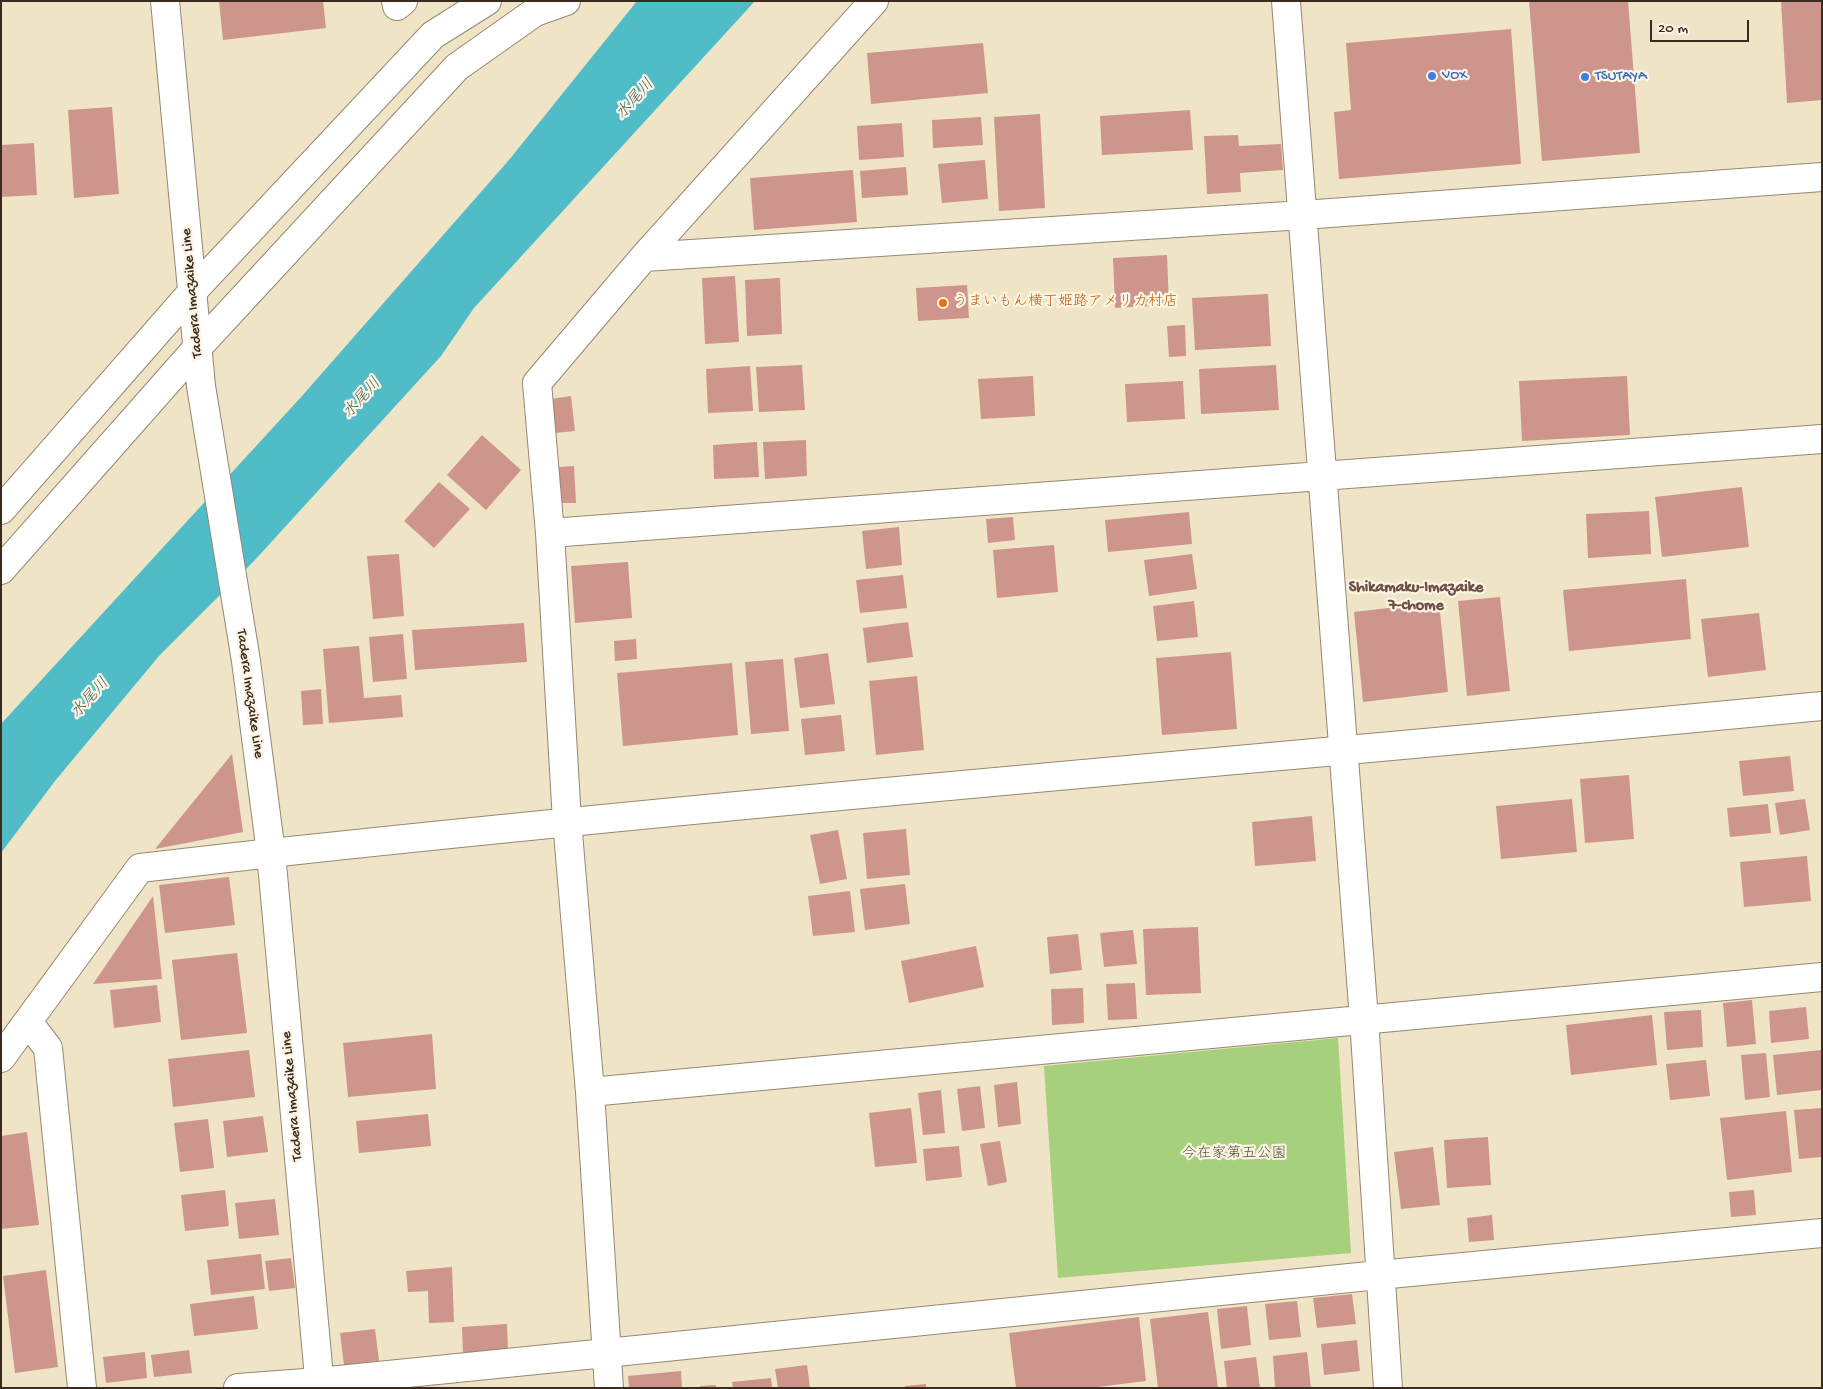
<!DOCTYPE html>
<html>
<head>
<meta charset="utf-8">
<style>
	body { margin:0 }
	#map { position:relative; width:1823px; height:1389px; overflow:hidden; background:#f0e4c7; font-family:"Gochi Hand",sans-serif }
	canvas { display:block }
	.frame { position:absolute; inset:0; border:2px solid #3b2a1e; pointer-events:none }
	.scale { position:absolute; left:1650px; top:20px; width:99px; height:22px; box-sizing:border-box; border:2px solid #3b2a1e; border-top:0; padding-left:6px; font-size:15px; line-height:18px; white-space:nowrap; color:#3b2a1e; -webkit-text-stroke:4px #fcf5e5; paint-order:stroke }
</style>
</head>
<body>
<div id="map">
<canvas width="1823" height="1389"></canvas>
<div class="frame"></div>
<div class="scale">20 m</div>
</div>
<script>
const g = document.querySelector('canvas').getContext('2d');
g.lineJoin = 'round';
function paint(path, color) {
  g.fillStyle = color;
  g.fill(path, 'evenodd');
}
function trace(path, color, width, dash) {
  g.strokeStyle = color;
  g.lineWidth = width;
  g.lineCap = dash ? 'butt' : 'round';
  g.setLineDash(dash || []);
  g.stroke(path);
}
function label(font, color, halo, rows, align = 'center') {
  g.font = font + ' "Gochi Hand","Klee One",sans-serif';
  g.lineWidth = 4.5;
  g.setLineDash([]);
  g.textBaseline = 'middle';
  g.strokeStyle = halo;
  g.fillStyle = color;
  for (const [text, x, y, turn = 0] of rows) {
    g.save();
    g.translate(x, y);
    g.rotate((+turn || 0) * Math.PI / 180);
    g.textAlign = isNaN(turn) ? turn : align;
    if (halo) g.strokeText(text, 0, 0);
    g.fillText(text, 0, 0);
    g.restore();
  }
}
paint(new Path2D(`
	M1338 1038 1351 1253 1058 1278 1044 1066Z`), '#a6d07c');
paint(new Path2D(`
	M637 1H755L474 308 441 356 254 561 159 656 55 781 1 853V724L302 396 509 160Z`), '#4fbcc7');
paint(new Path2D(`
	M219 1H323L326 28 223 40Z
	M1529 1H1628L1640 153 1542 161Z
	M1781 1H1822V100L1787 103Z
	M1511 29 1521 164 1339 179 1334 112 1351 110 1346 43Z
	M983 43 988 93 871 104 867 53Z
	M112 107 119 194 74 198 68 110Z
	M1190 110 1193 150 1102 155 1100 116Z
	M1040 114 1045 208 999 211 994 117Z
	M981 117 983 145 933 148 932 120Z
	M902 123 904 157 859 160 857 126Z
	M1238 135 1239 146 1281 144 1283 170 1240 173 1241 192 1207 194 1204 136Z
	M34 143 37 195 1 197V145Z
	M985 160 988 199 942 203 938 164Z
	M906 167 908 195 862 198 860 171Z
	M853 170 857 222 754 230 750 178Z
	M1167 255 1169 305 1115 308 1113 258Z
	M735 276 739 342 705 344 702 278Z
	M780 278 782 334 747 336 745 280Z
	M967 285 969 318 918 321 916 288Z
	M1268 294 1271 346 1195 350 1192 298Z
	M1185 325 1186 356 1169 357 1167 326Z
	M802 365 805 410 759 412 756 367Z
	M1276 365 1279 410 1201 414 1199 369Z
	M750 366 753 411 708 413 706 369Z
	M1033 376 1035 416 981 419 978 379Z
	M1627 376 1630 435 1522 441 1519 381Z
	M1183 381 1185 419 1127 422 1125 384Z
	M571 396 575 431 555 433 551 399Z
	M482 435 521 470 486 510 447 475Z
	M806 440 807 476 765 479 763 442Z
	M757 442 759 477 714 479 713 445Z
	M574 466 576 503H560L559 467Z
	M439 482 470 509 434 548 404 521Z
	M1742 487 1749 547 1662 557 1655 497Z
	M1649 511 1651 554 1588 558 1586 514Z
	M1189 512 1192 544 1108 552 1105 520Z
	M1013 517 1015 540 988 543 986 519Z
	M899 527 902 565 866 569 862 531Z
	M1054 545 1058 592 997 598 993 550Z
	M399 554 404 616 373 619 367 556Z
	M1192 554 1197 589 1149 596 1144 560Z
	M628 562 632 618 575 623 571 566Z
	M903 575 907 608 860 613 856 580Z
	M1686 579 1691 639 1569 651 1563 590Z
	M1500 597 1510 691 1467 696 1458 601Z
	M1194 601 1198 637 1157 641 1153 606Z
	M1439 602 1448 692 1363 702 1354 612Z
	M1759 613 1766 670 1708 677 1701 619Z
	M908 622 913 657 867 663 863 628Z
	M524 623 527 662 415 670 412 630Z
	M403 634 407 679 373 682 369 637Z
	M636 639 637 659 615 661 614 641Z
	M359 646 364 698 401 695 403 717 329 723 323 649Z
	M1231 652 1237 729 1162 735 1156 658Z
	M828 653 835 704 800 708 794 658Z
	M783 659 789 731 751 734 745 662Z
	M732 663 738 735 623 746 617 673Z
	M917 676 924 750 876 755 869 681Z
	M321 689 323 724 303 725 301 691Z
	M841 715 845 751 805 755 801 719Z
	M232 754 243 832 155 849Z
	M1790 756 1794 791 1743 796 1739 761Z
	M1629 775 1634 839 1585 843 1580 779Z
	M1572 799 1577 852 1501 859 1496 806Z
	M1805 799 1810 830 1780 835 1775 803Z
	M1768 804 1771 833 1730 837 1727 808Z
	M1312 816 1316 861 1255 866 1252 822Z
	M906 829 910 875 867 879 863 833Z
	M838 830 847 879 820 884 810 835Z
	M1807 856 1811 901 1744 907 1740 862Z
	M229 877 235 925 165 933 159 885Z
	M905 884 910 924 865 930 860 889Z
	M850 891 855 932 813 936 808 896Z
	M153 896 162 979 93 984Z
	M1198 927 1201 993 1146 995 1143 929Z
	M1133 930 1137 964 1104 967 1100 933Z
	M1078 934 1082 970 1050 974 1047 937Z
	M976 946 984 987 909 1003 901 961Z
	M237 953 247 1033 181 1040 172 960Z
	M1135 983 1137 1019 1108 1020 1106 984Z
	M157 985 161 1022 114 1028 110 990Z
	M1083 988 1084 1023 1052 1025 1051 989Z
	M1752 1000 1756 1044 1727 1047 1723 1003Z
	M1806 1007 1809 1039 1771 1043 1769 1011Z
	M1701 1010 1703 1047 1667 1050 1664 1012Z
	M1652 1015 1657 1065 1571 1075 1566 1025Z
	M432 1034 436 1089 348 1097 343 1043Z
	M249 1050 255 1097 173 1107 168 1059Z
	M1822 1050V1090L1777 1095 1773 1055Z
	M1766 1053 1770 1097 1745 1100 1741 1055Z
	M1706 1060 1710 1096 1670 1100 1666 1064Z
	M1017 1082 1021 1124 998 1127 994 1085Z
	M980 1086 985 1128 962 1131 957 1089Z
	M941 1090 945 1133 923 1135 918 1093Z
	M911 1108 917 1163 875 1167 869 1113Z
	M1822 1108V1157L1799 1159 1794 1110Z
	M1786 1111 1792 1172 1727 1180 1720 1118Z
	M428 1114 431 1146 359 1153 356 1121Z
	M263 1116 268 1152 227 1157 223 1121Z
	M208 1119 214 1168 180 1172 174 1123Z
	M27 1132 39 1225 1 1229V1136Z
	M1488 1137 1491 1185 1447 1188 1444 1140Z
	M1000 1141 1007 1182 988 1186 980 1144Z
	M959 1146 962 1177 926 1181 923 1149Z
	M1433 1147 1440 1205 1401 1209 1394 1152Z
	M225 1190 229 1226 185 1231 181 1195Z
	M1754 1190 1756 1215 1731 1217 1729 1192Z
	M275 1199 279 1235 239 1239 235 1203Z
	M1492 1215 1494 1240 1469 1242 1467 1218Z
	M261 1254 265 1289 211 1295 207 1260Z
	M291 1258 295 1288 269 1291 265 1261Z
	M452 1267 454 1322 429 1323 428 1291 408 1292 406 1271Z
	M46 1270 58 1367 15 1373 3 1276Z
	M1352 1294 1356 1324 1317 1328 1313 1298Z
	M254 1296 258 1329 194 1336 190 1304Z
	M1297 1301 1301 1337 1269 1340 1265 1304Z
	M1247 1306 1251 1345 1221 1349 1217 1309Z
	M1208 1312 1218 1388H1158L1150 1319Z
	M1139 1317 1146 1381 1089 1388H1016L1009 1333Z
	M507 1324 508 1351 463 1353 462 1327Z
	M375 1329 379 1361 344 1365 340 1333Z
	M1357 1340 1360 1371 1324 1375 1321 1344Z
	M189 1350 192 1373 154 1377 151 1355Z
	M145 1352 147 1378 106 1383 103 1357Z
	M1307 1352 1311 1388H1275L1273 1356Z
	M1256 1357 1260 1388H1227L1224 1361Z
	M807 1365 810 1388H778L775 1369Z
	M681 1371 682 1388H629L628 1376Z
	M771 1378 772 1388H733L732 1382Z
	M926 1384V1388H905V1386Z
	M716 1385V1388H700V1386Z`), '#cd958c');
const street = new Path2D(`
	M396 1 397 6 403 1
	M1286 1 1364 1019 1388 1388
	M644 257 1303 215 1822 177
	M550 533 1822 439
	M28 1022 48 1048 82 1388
	M1 1058 140 868 271 853
	M590 1092 1822 977
	M238 1388 319 1382 1379 1275 1822 1233
	M609 1388 590 1092 567 821 550 533 537 383 644 257 874 1`);
const secondary = new Path2D(`
	M165 1 201 386 246 661 271 853 320 1388
	M1 510 193 291 433 35 487 1
	M1 570 198 347 457 67 535 12 566 1
	M271 853C787 797 1305 756 1822 706`);
trace(street, '#968772', 30);
trace(secondary, '#968772', 30);
trace(street, '#fff', 28);
trace(secondary, '#fff', 28);
for (const [x, y, r, color] of [
	[1432,76,5,"#3f7fe0"],
	[1585,77,5,"#3f7fe0"],
	[943,303,5,"#e8710a"]
]) {
  const dot = new Path2D();
  dot.arc(x, y, r, 0, 2 * Math.PI);
  g.fillStyle = color;
  g.fill(dot);
  trace(dot, '#fcf5e5', 2);
}
label('15px', '#366cbe', '#fcf5e5', [
	["VOX",1442,76],
	["TSUTAYA",1595,77]
], 'left');
label('15px', '#3b2a1e', '#fcf5e5', [
	["Tadera Imazaike Line",193,293,-95],
	["Tadera Imazaike Line",249,694,82],
	["Tadera Imazaike Line",293,1096,-95]
]);
label('15px', '#c56008', '#fcf5e5', [
	["うまいもん横丁姫路アメリカ村店",953,303]
], 'left');
label('15px', '#565436', '#fcf5e5', [
	["今在家第五公園",1234,1155]
]);
label('italic 16px', '#425d59', '#fcf5e5', [
	["水尾川",636,100,-48],
	["水尾川",363,399,-48],
	["水尾川",91,699,-48]
]);
label('bold 16px', '#6e4f44', '#fcf5e5', [
	["Shikamaku-Imazaike",1416,589],
	["7-chome",1416,607]
]);
</script>
</body>
</html>
